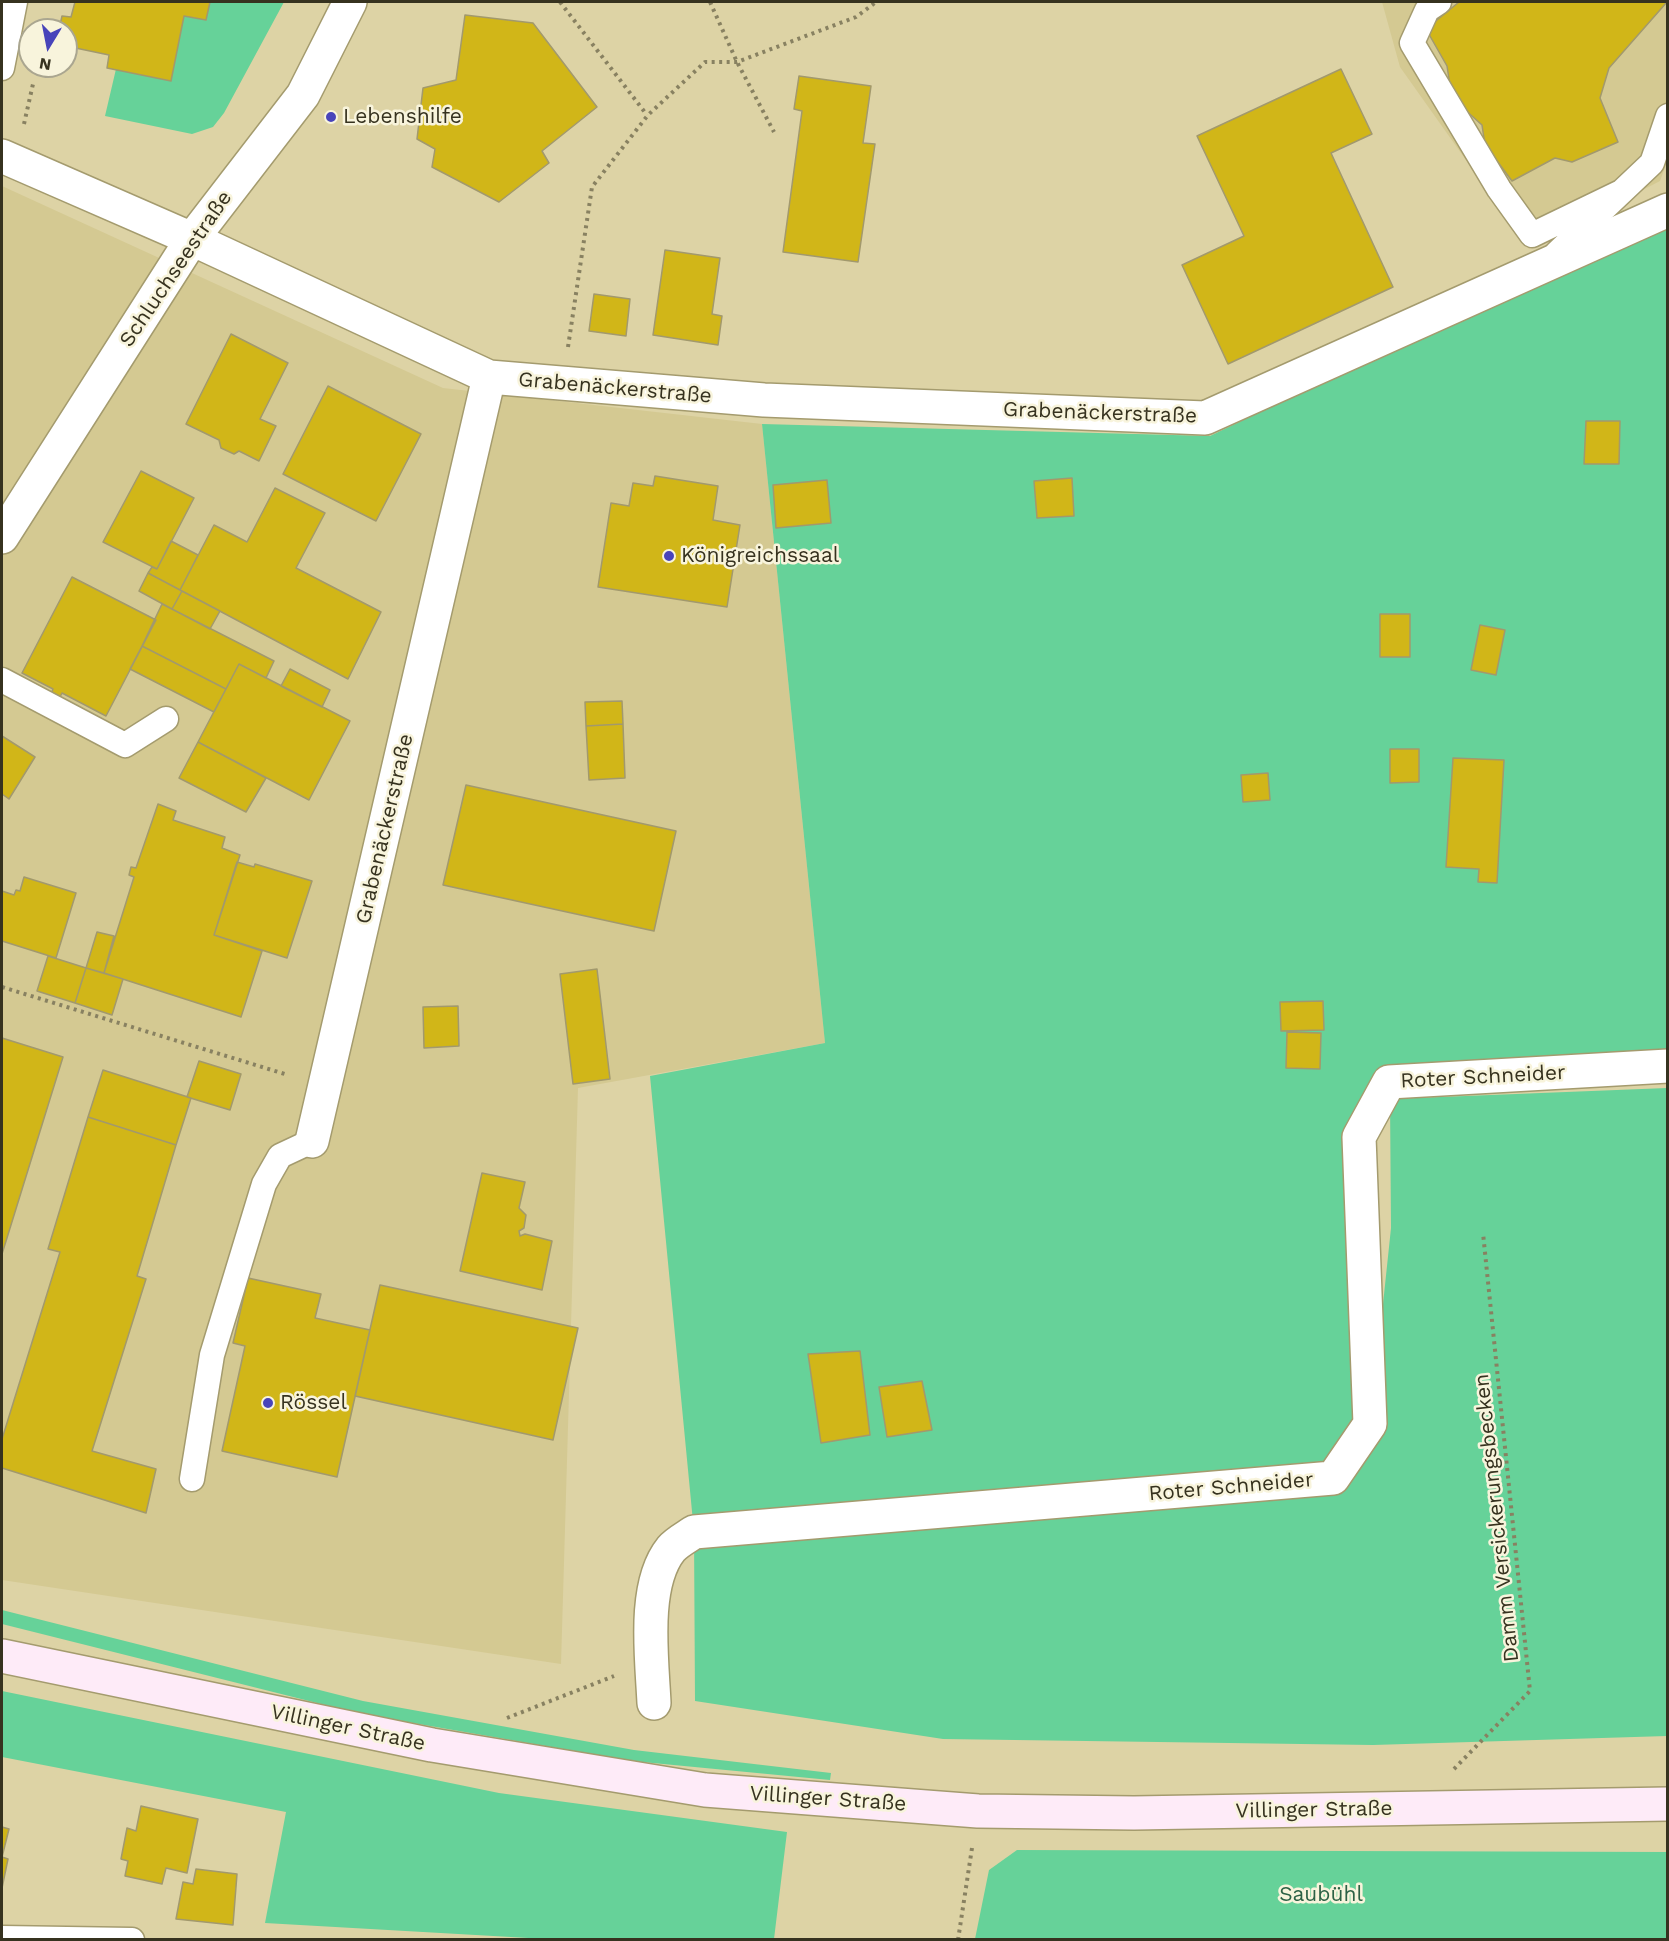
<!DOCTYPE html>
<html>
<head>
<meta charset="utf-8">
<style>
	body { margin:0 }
	#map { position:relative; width:1669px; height:1941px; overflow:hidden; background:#ddd3a5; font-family:"Work Sans",sans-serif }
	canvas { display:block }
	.frame { position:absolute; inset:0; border:3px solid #36321f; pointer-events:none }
	.north { position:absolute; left:18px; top:18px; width:60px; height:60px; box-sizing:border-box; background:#f8f4dc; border:2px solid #aaa690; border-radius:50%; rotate:190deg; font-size:16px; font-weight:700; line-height:24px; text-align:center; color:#36321f }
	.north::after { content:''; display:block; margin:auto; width:21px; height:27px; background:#4844ba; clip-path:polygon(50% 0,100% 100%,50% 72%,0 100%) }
</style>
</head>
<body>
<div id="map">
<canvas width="1669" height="1941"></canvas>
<div class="frame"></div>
<div class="north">N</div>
</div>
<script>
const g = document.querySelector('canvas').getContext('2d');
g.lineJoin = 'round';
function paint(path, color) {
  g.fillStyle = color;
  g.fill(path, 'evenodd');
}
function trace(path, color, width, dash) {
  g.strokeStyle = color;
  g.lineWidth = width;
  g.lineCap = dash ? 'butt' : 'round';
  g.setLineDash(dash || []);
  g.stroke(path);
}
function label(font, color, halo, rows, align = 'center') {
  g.font = font + ' "Work Sans",sans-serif';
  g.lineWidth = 5;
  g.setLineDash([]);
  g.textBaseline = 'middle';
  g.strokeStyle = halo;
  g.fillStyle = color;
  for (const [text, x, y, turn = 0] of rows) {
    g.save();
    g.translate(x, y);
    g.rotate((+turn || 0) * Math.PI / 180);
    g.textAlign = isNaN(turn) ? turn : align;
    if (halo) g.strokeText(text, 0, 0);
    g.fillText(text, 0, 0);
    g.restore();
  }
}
paint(new Path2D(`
	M1382 2H1667L1668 159 1660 181 1529 249 1400 67Z
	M2 186 443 388 762 424 825 1043 578 1088 561 1664 2 1580Z`), '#d4c992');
paint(new Path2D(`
	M210 2H284L224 113 213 127 192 134 105 116 116 69 171 80 184 16 206 20Z
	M1667 217V1066L1389 1082 1359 1137 1371 1418 1391 1228 1390 1099 1667 1088V1736L1373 1745 943 1739 695 1701 694 1532 650 1076 825 1043 762 424 1210 436Z
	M2 1610 363 1701 634 1750 831 1773 830 1780 632 1761 361 1714 2 1624Z
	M2 1691 499 1793 787 1832 774 1939H546L265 1923 286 1812 2 1757Z
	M1017 1850 1667 1852V1939H975L989 1870Z`), '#66d299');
const building = new Path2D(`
	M75 2H210L206 20 184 16 171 81 107 68 109 55 66 46V30H59L62 16 71 17Z
	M1459 2H1667L1609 68 1600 98 1618 142 1572 162 1555 158 1512 181 1485 145 1482 125 1452 98 1447 66 1426 29Z
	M465 15 533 23 597 107 542 151 549 163 499 202 432 167 435 149 417 139 423 88 456 80Z
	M1341 69 1372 134 1331 153 1393 287 1228 364 1182 265 1244 236 1197 136Z
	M799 76 871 86 863 143 875 144 858 262 783 252 802 111 794 109Z
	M665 250 720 258 712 314 722 316 718 345 653 335Z
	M594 294 630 299 626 336 589 331Z
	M231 334 288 363 260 419 276 426 259 461 239 451 234 454 221 448 219 440 186 424Z
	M328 386 421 434 376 521 283 474Z
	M1586 421H1620L1619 464H1584Z
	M141 471 194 498 157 569 103 542Z
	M655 476 718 486 713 520 740 525 727 607 598 587 611 503 629 506 633 483 653 486Z
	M1072 478 1074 516 1037 518 1034 481Z
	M827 480 831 523 776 528 773 485Z
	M275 488 325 513 296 568 381 612 348 679 180 590 214 525 247 542Z
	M171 541 198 555 180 590 148 573 152 567 157 569Z
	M148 573 182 591 172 609 139 591Z
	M72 577 156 620 106 716 62 693 58 701 50 697 53 689 22 673Z
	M182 591 220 611 210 629 172 609Z
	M162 604 274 661 266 678 239 664 226 689 142 646Z
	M1380 614H1410V657H1380Z
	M1480 625 1505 630 1496 675 1471 670Z
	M142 646 226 689 214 712 130 669Z
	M239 664 350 721 309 800 198 742Z
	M290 669 330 690 322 707 281 686Z
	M622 701 623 724 586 726 585 702Z
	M623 724 625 778 589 780 586 726Z
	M2 736 35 757 9 799 2 794Z
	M198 742 266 778 246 812 179 778Z
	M1390 749H1419V782L1390 783Z
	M1453 758 1504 760 1497 883 1478 882 1479 869 1446 867Z
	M1268 773 1270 800 1243 802 1241 775Z
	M466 785 676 831 654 931 443 885Z
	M158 804 176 811 173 820 225 837 222 848 240 855 214 935 262 951 241 1017 104 973 134 877 129 875 131 867 136 868Z
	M237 862 254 867 255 864 312 881 287 958 214 935Z
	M24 877 76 893 56 958 2 941V891L14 895 16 890 20 891Z
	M97 932 114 936 104 973 86 968Z
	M48 956 86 968 75 1003 37 991Z
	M86 968 123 979 112 1015 75 1003Z
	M597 969 610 1079 573 1084 560 974Z
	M1323 1001 1324 1030 1281 1031 1280 1002Z
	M458 1006 459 1046 424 1048 423 1007Z
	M1287 1032 1321 1033 1320 1069 1286 1068Z
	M2 1038 63 1057 2 1254Z
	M199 1061 241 1074 230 1110 187 1097Z
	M103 1070 191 1098 176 1145 88 1117Z
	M88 1117 176 1145 137 1276 146 1279 92 1451 156 1469 146 1513 2 1468V1439L60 1252 48 1249Z
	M482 1173 525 1182 519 1208 526 1215 524 1228 519 1231 520 1236 525 1234 552 1241 542 1290 460 1271Z
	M248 1278 321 1294 315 1318 370 1330 337 1477 222 1451 245 1346 233 1343Z
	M380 1285 578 1328 553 1440 355 1396Z
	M860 1351 870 1435 821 1443 808 1354Z
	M922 1381 932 1430 887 1437 879 1387Z
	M141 1806 198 1819 187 1873 166 1868 162 1884 125 1876 128 1861 121 1859 127 1828 136 1831Z
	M2 1827 9 1829 2 1857 8 1859 2 1888Z
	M196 1869 237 1874 233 1925 176 1919 183 1882 193 1884Z`);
paint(building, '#d1b618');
trace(building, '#a2996d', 1.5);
const lane = new Path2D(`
	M1439 2 1427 10 1412 43 1499 189 1532 235 1621 192
	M2 68 15 2
	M1557 253 1652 163 1668 116
	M2 680 125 745 166 719
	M192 1479 212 1355 264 1184 280 1156 312 1141
	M2 1938 132 1940`);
const street = new Path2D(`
	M2 156 192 239 489 377 764 400 1205 418 1668 210
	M2 537 192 239 303 95 350 2
	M312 1141 489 377
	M654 1703C652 1659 642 1585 671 1549 677 1542 687 1537 694 1532L1333 1478 1370 1424 1359 1137 1389 1082 1668 1066`);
const secondary = new Path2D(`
	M2 1656 432 1745 705 1790 978 1811 1134 1813 1668 1804`);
trace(lane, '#a49b6e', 27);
trace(street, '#a49b6e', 36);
trace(secondary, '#a49b6e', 36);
trace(new Path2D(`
	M560 2 647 115
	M710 2 737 62 774 132
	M24 124 33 84
	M568 347 592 187 648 115 705 62H737L856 17 876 2
	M2 987 288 1075
	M507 1718 614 1676
	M1454 1769 1530 1691 1483 1233
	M958 1940 972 1848`), '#888161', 4, [3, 4.5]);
trace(lane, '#fff', 24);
trace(street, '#fff', 33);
trace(secondary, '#feebf8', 33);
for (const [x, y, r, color] of [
	[331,117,6,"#4844ba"],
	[669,556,6,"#4844ba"],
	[268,1403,6,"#4844ba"]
]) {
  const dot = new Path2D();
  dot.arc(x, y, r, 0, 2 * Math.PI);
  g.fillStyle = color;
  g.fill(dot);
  trace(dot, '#f8f4dc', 2);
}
label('21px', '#36321f', '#f8f4dc', [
	["Lebenshilfe",343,117],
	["Königreichssaal",681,556],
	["Rössel",280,1403]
], 'left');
label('21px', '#36321f', '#f8f4dc', [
	["Schluchseestraße",176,269,-56],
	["Grabenäckerstraße",615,388,5],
	["Grabenäckerstraße",1100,413,2],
	["Grabenäckerstraße",385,829,-77],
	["Roter Schneider",1483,1077,-3],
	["Roter Schneider",1231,1487,-5],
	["Damm Versickerungsbecken",1497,1518,-96],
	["Villinger Straße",348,1728,12],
	["Villinger Straße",828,1799,4],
	["Villinger Straße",1314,1810,-1]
]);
label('21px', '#2c6145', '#f8f4dc', [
	["Saubühl",1321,1895]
]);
</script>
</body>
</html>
